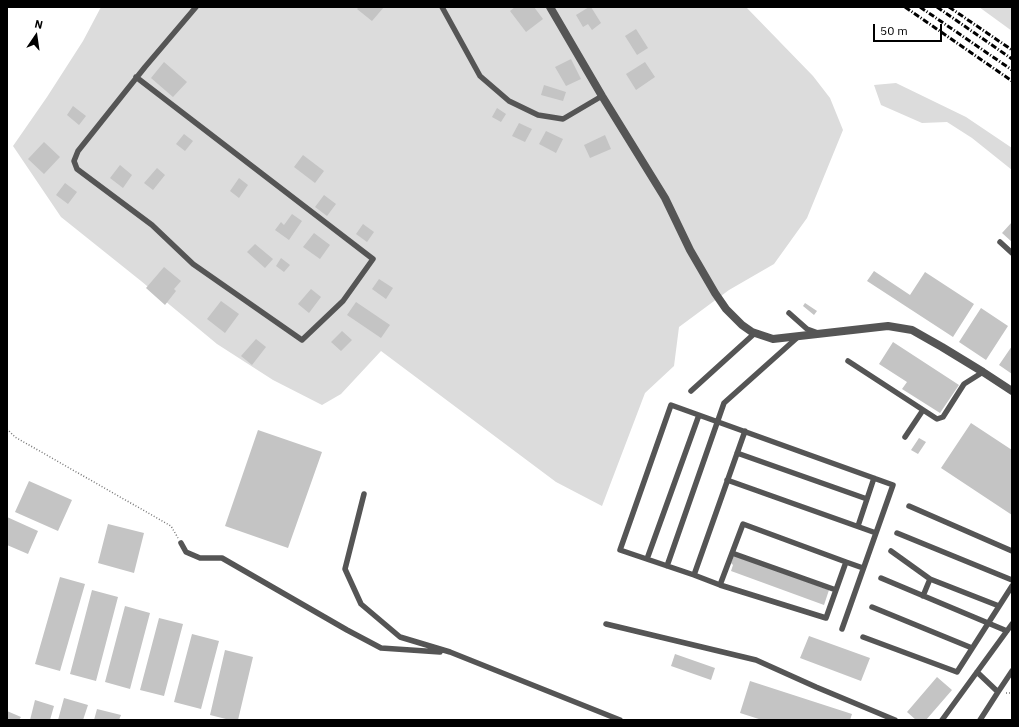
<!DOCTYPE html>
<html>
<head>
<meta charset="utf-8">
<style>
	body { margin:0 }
	#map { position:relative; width:1019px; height:727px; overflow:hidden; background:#fff; font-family:"IBM Plex Sans",sans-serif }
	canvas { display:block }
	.frame { position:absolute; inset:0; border:8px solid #000; pointer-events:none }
	.north { position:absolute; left:16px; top:16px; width:40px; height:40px; -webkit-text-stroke:3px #fff; paint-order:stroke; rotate:13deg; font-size:11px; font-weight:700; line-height:16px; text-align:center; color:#000 }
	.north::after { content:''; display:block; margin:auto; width:14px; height:18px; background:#000; clip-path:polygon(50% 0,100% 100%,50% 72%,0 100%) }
	.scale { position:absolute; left:873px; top:24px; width:69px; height:18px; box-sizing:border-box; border:2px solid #000; border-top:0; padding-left:5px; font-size:12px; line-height:14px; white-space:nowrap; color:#000; -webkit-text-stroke:3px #fff; paint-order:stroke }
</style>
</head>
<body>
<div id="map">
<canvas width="1019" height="727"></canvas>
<div class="frame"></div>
<div class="north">N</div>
<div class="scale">50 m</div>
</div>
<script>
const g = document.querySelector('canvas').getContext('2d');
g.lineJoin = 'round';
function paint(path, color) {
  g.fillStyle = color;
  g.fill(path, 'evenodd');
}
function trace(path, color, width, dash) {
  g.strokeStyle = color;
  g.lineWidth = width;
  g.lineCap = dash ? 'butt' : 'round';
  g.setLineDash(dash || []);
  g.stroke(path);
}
paint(new Path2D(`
	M101 7H746L813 76 830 98 843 130 807 218 774 264 729 290 679 327 674 366 645 393 602 506 556 482 381 351 341 394 322 405 273 380 217 344 141 281 61 217 13 146 47 97 83 41Z
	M979 7H1012V31Z
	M896 83 966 117 1012 148V170L972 138 947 122 922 123 881 105 874 85Z`), '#dcdcdc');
paint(new Path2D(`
	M359 7H384L372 21 357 9Z
	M515 7H534L543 19 526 32 510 11Z
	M589 7H591L601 23 592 30 588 24 583 27 576 15Z
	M636 29 648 48 637 55 625 36Z
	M571 59 581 79 566 86 555 67Z
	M164 62 187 82 173 97 151 78Z
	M645 62 655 77 636 90 626 74Z
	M544 85 566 92 563 101 541 95Z
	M73 106 86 116 79 125 67 115Z
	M497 108 506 114 501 122 492 117Z
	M519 123 532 129 525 142 512 136Z
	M546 131 563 139 556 153 539 144Z
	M184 134 193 141 185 151 176 144Z
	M605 135 611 149 590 158 584 145Z
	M44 142 60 157 44 174 28 159Z
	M303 155 324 171 315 183 294 167Z
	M120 165 132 175 123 188 110 178Z
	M157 168 165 175 153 190 144 183Z
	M239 178 248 185 239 198 230 191Z
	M65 183 77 192 68 204 56 195Z
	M324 195 336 204 327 216 315 207Z
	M292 214 302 221 289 240 275 230 281 222 284 225Z
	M1012 222V242L1002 233Z
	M363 224 374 232 367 242 356 234Z
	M314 233 330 245 320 259 303 247Z
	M255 244 273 259 265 268 247 252Z
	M281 258 290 265 284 272 276 266Z
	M164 267 181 281 174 289 176 291 165 305 146 288Z
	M874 271 910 295 925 272 974 304 953 337 867 281Z
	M379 279 393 288 386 299 372 289Z
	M311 289 321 297 309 313 298 304Z
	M221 301 239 314 225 333 207 319Z
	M356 302 390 325 381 338 347 315Z
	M805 303 817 311 814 315 803 306Z
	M981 308 1008 326 986 360 959 342Z
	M342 331 352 340 341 351 331 342Z
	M256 339 266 347 252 365 241 356Z
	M893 342 959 385 940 413 902 389 907 382 879 364Z
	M1012 346V374L999 365Z
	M971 423 1012 450V515L941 468Z
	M258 430 322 452 288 548 225 526Z
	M919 438 926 442 918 454 911 450Z
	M29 481 72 500 58 531 15 512Z
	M7 517 38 531 28 554 7 545Z
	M108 524 144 533 134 573 98 563Z
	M734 555 829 590 824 605 731 571 733 565 731 563Z
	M60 577 85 584 60 671 35 664Z
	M92 590 118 597 96 681 70 674Z
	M125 606 150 613 130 689 105 682Z
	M159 618 183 624 164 696 140 690Z
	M192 634 219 641 201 709 174 702Z
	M809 636 870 658 861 681 800 658Z
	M225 650 253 657 238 720H230L210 715Z
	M675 654 715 668 711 680 671 666Z
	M937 677 952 690 926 720H916L907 712Z
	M750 681 852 714 850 720H762L740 713Z
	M64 698 88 705 83 720H58Z
	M35 700 54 706 50 720H30Z
	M97 709 121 715 119 720H94Z
	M7 711 21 717 19 720H7Z`), '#c4c4c4');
trace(new Path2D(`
	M7 429 15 437 171 526 178 538
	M1006 693H1012`), '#777', 1.5, [1, 2]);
trace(new Path2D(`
	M442 7 480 76 509 101 538 115 563 119 602 96
	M136 77 373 259 343 301 302 340 193 264 152 225 77 169 74 161 78 151 145 67 196 7
	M1000 242 1012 253
	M789 313 807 329 818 333
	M848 361 937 419 943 417 964 384 983 372
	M691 391 755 333
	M745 431 694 575 620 550 671 405C745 431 819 458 893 485L842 629
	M905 437 923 410
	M737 453 867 499 858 526
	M727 480 876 533
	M364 494 345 569 361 604 400 637 450 652 620 720
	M867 499 874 478
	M909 506 1012 551
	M897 533 1012 580
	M181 543 186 552 200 558H222L347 630 381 648 440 652
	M891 551 930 579 999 606
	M732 553 836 590
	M647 559 699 415
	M846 562 863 568
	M667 566 724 403 799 336
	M694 575 720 585 826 618 846 562 743 524 720 585
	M881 578 1007 631
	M923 596 930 579
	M872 607 972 648
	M606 624 756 660 816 687 895 720
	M863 637 957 672 1012 586
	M977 672 998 692 980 720
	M998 692 1012 671
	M942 720 1012 624`), '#555', 5.5);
trace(new Path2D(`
	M550 7 602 96 665 198 690 250 715 293 726 309 742 325 752 332 773 339 888 326 912 330 942 347 983 372 1012 391`), '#555', 8);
trace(new Path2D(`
	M905 7 1012 81
	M920 7 1012 70
	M937 7 1012 59
	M949 7 1012 50`), '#000', 3, [6, 2, 1, 2]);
</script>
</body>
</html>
